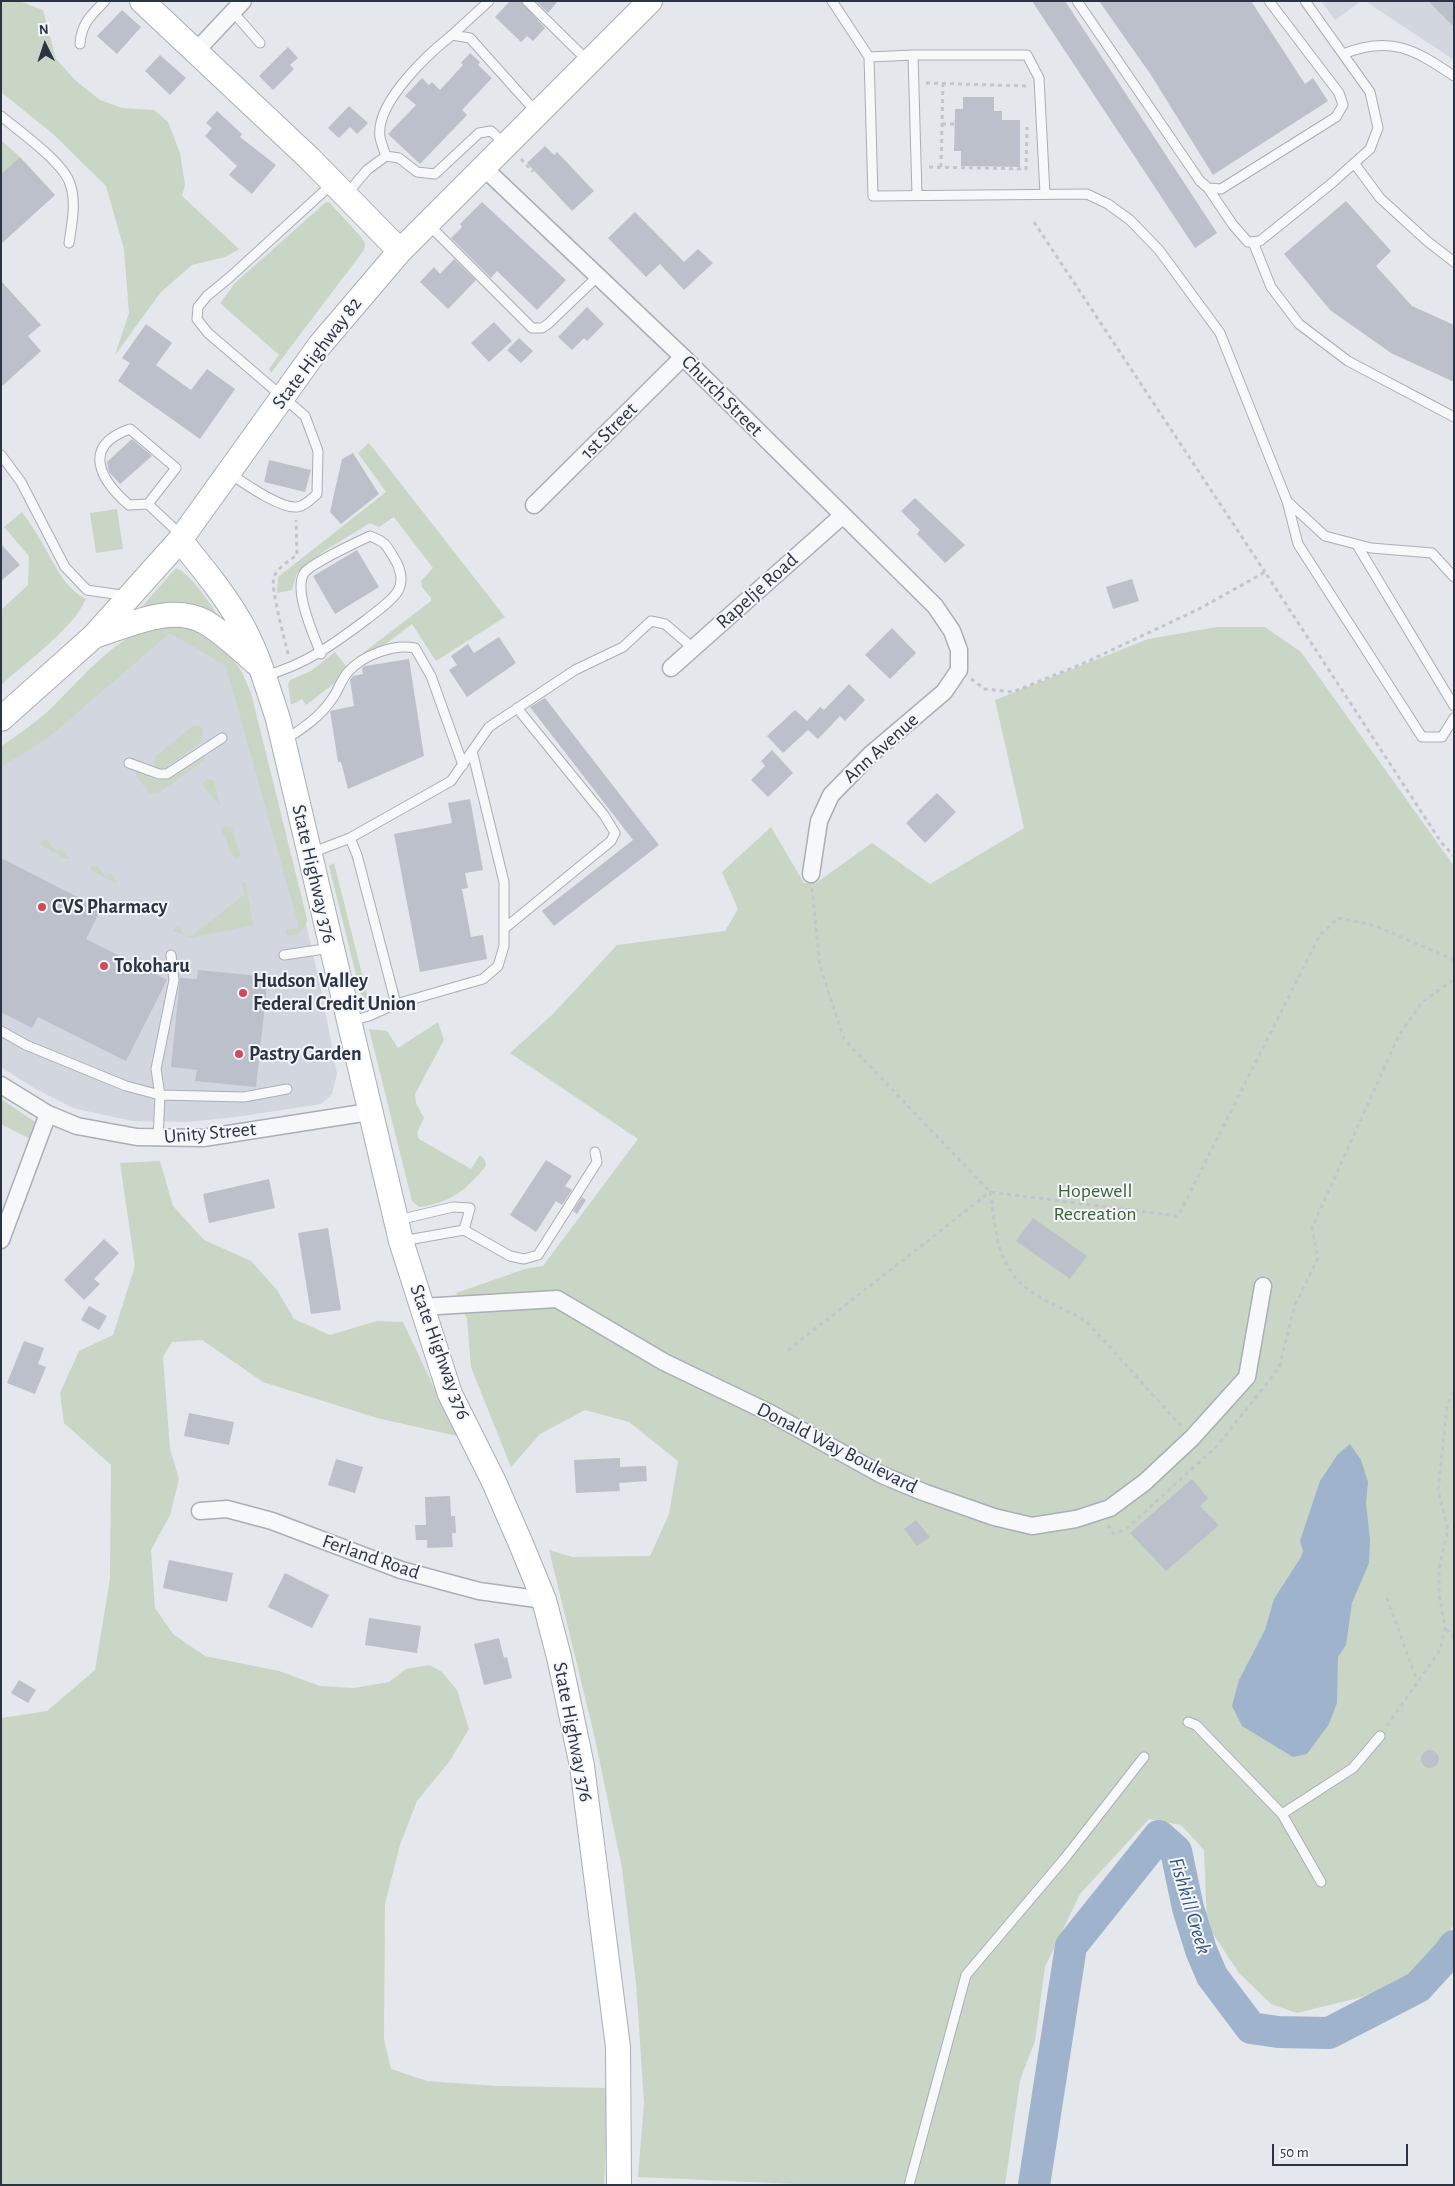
<!DOCTYPE html>
<html>
<head>
<meta charset="utf-8">
<style>
	body { margin:0 }
	#map { position:relative; width:1455px; height:2186px; overflow:hidden; background:#e4e7ec; font-family:"Alegreya Sans",sans-serif }
	canvas { display:block }
	.frame { position:absolute; inset:0; border:2px solid #2b3445; pointer-events:none }
	.north { position:absolute; left:20px; top:20px; width:50px; height:50px; -webkit-text-stroke:4px #f4f6f9; paint-order:stroke; rotate:356deg; font-size:14px; font-weight:700; line-height:20px; text-align:center; color:#2b3445 }
	.north::after { content:''; display:block; margin:auto; width:18px; height:22px; background:#2b3445; clip-path:polygon(50% 0,100% 100%,50% 72%,0 100%) }
	.scale { position:absolute; left:1272px; top:2144px; width:136px; height:22px; box-sizing:border-box; border:2px solid #2b3445; border-top:0; padding-left:6px; font-size:15px; line-height:18px; white-space:nowrap; color:#2b3445; -webkit-text-stroke:4px #f4f6f9; paint-order:stroke }
</style>
</head>
<body>
<div id="map">
<canvas width="1455" height="2186"></canvas>
<div class="frame"></div>
<div class="north">N</div>
<div class="scale">50 m</div>
</div>
<script>
const g = document.querySelector('canvas').getContext('2d');
g.lineJoin = 'round';
function paint(path, color) {
  g.fillStyle = color;
  g.fill(path, 'evenodd');
}
function trace(path, color, width, dash) {
  g.strokeStyle = color;
  g.lineWidth = width;
  g.lineCap = dash ? 'butt' : 'round';
  g.setLineDash(dash || []);
  g.stroke(path);
}
function label(font, color, halo, rows, align = 'center') {
  g.font = font + ' "Alegreya Sans",sans-serif';
  g.lineWidth = 4;
  g.setLineDash([]);
  g.textBaseline = 'middle';
  g.strokeStyle = halo;
  g.fillStyle = color;
  for (const [text, x, y, turn = 0] of rows) {
    g.save();
    g.translate(x, y);
    g.rotate((+turn || 0) * Math.PI / 180);
    g.textAlign = isNaN(turn) ? turn : align;
    if (halo) g.strokeText(text, 0, 0);
    g.fillText(text, 0, 0);
    g.restore();
  }
}
paint(new Path2D(`
	M1321 1H1361L1335 20Z
	M1365 1H1454V60Z
	M168 626 227 657 300 898 320 984 337 1074 332 1094 321 1104 236 1117 187 1122 132 1121 73 1108 34 1088 1 1067V750Z`), '#d2d6de');
paint(new Path2D(`
	M1 1H19L43 10 56 59 76 81 100 100 122 108 154 110 168 122 180 153 185 185 182 196 239 249 225 257 192 265 161 292 115 355 129 313 124 249 106 186 53 134 1 92Z
	M1 140 20 157 1 174Z
	M329 202 362 238 365 244 364 250 271 373 269 369 279 355 221 304V302L235 283 325 203Z
	M369 443 505 617 436 661 412 624 306 705 302 699 291 705 288 685 290 680 311 671 335 652 346 666 431 601V598L422 587 421 581 433 568 394 517 379 527 370 523 324 551 297 573 292 590 277 593 278 577 386 492 358 453Z
	M117 509 123 549 96 553 90 513Z
	M22 512C28 520 34 529 39 538 54 561 61 586 86 599 72 630 27 661 1 685V610L28 585 29 556 4 527Z
	M176 568C192 574 214 610 224 624L139 610Z
	M153 625 195 627 228 652 242 672 251 693 307 919C306 930 298 937 287 935L286 930 299 927 226 666 170 633 48 738 1 767V746C17 736 33 724 47 712 81 680 109 642 153 625Z
	M1217 627H1265L1301 652 1454 866V1925L1419 1975 1362 1997 1297 2013 1271 2004 1239 1973 1207 1925 1204 1850 1181 1825 1149 1819 1080 1894 1045 1967 1035 2041 1020 2080 1005 2185H818L638 2177 644 2103 636 1983 622 1868 593 1730 549 1550 572 1557 650 1556 669 1514 678 1461 629 1422 585 1410 540 1434 511 1467 471 1367 467 1319 456 1293 525 1269 543 1266 638 1139 510 1053 553 1014 617 945 725 931 738 909 722 872 771 827 804 883H816L872 843 930 884 1024 828 995 700 1148 639Z
	M193 726H200L203 730 201 742 167 767 161 769 154 764 156 756Z
	M199 755 203 756 205 760 157 794 149 793 136 776 137 771C147 777 154 783 166 779Z
	M208 779 214 781 220 806 204 787 203 782Z
	M225 826 232 828 241 858 235 859 228 848V844L221 830Z
	M46 839 56 851 62 849 70 859H66L40 845V842Z
	M334 863 368 998 362 999 329 866Z
	M92 865 97 866 105 876 111 873 118 884 90 870Z
	M243 881 246 885 253 925 191 938 173 931 178 926 186 936H191L245 894 242 884Z
	M438 1022 444 1040 415 1094 416 1103 424 1118C421 1126 415 1131 419 1139L471 1169 480 1155 485 1160 486 1166C466 1190 451 1203 419 1207L412 1201 369 1029 387 1031 398 1048Z
	M1 1099 37 1123 30 1139 1 1124Z
	M160 1161 173 1206 204 1240 251 1261 277 1290 294 1319 330 1335 377 1321 403 1322 457 1436 377 1418 263 1382 202 1340 172 1342 163 1357 170 1449 179 1479 170 1515 151 1550 155 1608 173 1634 205 1656 279 1671 320 1686 354 1688 389 1682 406 1669 429 1665 442 1672 457 1690 469 1729 449 1762 417 1801 400 1845 385 1904 384 2039 391 2069 427 2081 497 2086 609 2088 604 2185H1V1718L47 1711 95 1670 110 1579 111 1465 64 1423 60 1393 79 1351 113 1335 135 1266 120 1163Z`), '#c9d6c5');
paint(new Path2D(`
	M1350 1444 1361 1460 1368 1482 1366 1503 1370 1540 1369 1563 1352 1603 1346 1645 1338 1657 1337 1703 1329 1724 1307 1754 1293 1757 1242 1726 1232 1706 1239 1680 1265 1630 1274 1599 1301 1557 1303 1551 1300 1541 1320 1481 1338 1454Z`), '#9fb4cc');
trace(new Path2D(`
	M1034 2185 1071 1946 1159 1836 1176 1851 1188 1908 1201 1950 1212 1976 1251 2028 1278 2032 1329 2033 1418 1987 1449 1953 1454 1946`), '#9fb4cc', 32);
paint(new Path2D(`
	M510 1H521L545 28 533 41 527 36 521 42 495 17Z
	M536 1H558L548 13Z
	M1032 1H1065L1217 233 1195 248Z
	M1099 1H1251L1305 84 1313 78 1328 101 1213 175 1151 75Z
	M1428 1H1454V27Z
	M122 10 141 27 117 54 97 36Z
	M288 47 298 58 290 65 294 69 273 90 259 76Z
	M470 53 480 62 478 65 492 78 462 110 467 115 420 164 388 134 416 105 405 96 422 78 429 85 432 82 440 90 463 65 461 63Z
	M160 55 186 78 170 95 145 71Z
	M963 97H994V111H1002V120H1020V167L961 166V151H954L955 109H963Z
	M349 106 368 123 357 134 350 127 339 138 328 128Z
	M217 111 242 134 240 137 276 165 252 194 229 175 237 166 205 136 212 128 206 123Z
	M545 146 554 155 557 152 594 191 572 211 527 163Z
	M20 157 55 195 1 244V174Z
	M1346 201 1391 251 1376 266 1412 306 1454 325V382L1391 353 1330 310 1284 254Z
	M482 202 566 280 537 310 497 271 491 278 451 238 462 227 460 224Z
	M635 212 684 262 698 249 713 263 684 290 660 264 646 277 608 238Z
	M454 259 476 280 448 309 420 282 434 267 440 274Z
	M1 281 41 325 28 336 41 351 1 387Z
	M587 307 604 324 587 341 584 338 572 350 558 337Z
	M494 322 512 341 489 362 471 343Z
	M146 324 172 343 156 365 191 390 207 369 235 389 200 439 118 381 130 363 122 358Z
	M519 338 533 351 521 363 507 350Z
	M132 439 152 456 120 484 109 472 107 462Z
	M353 453 379 494 341 524 330 512 342 459Z
	M269 460 311 470 305 492 264 482Z
	M915 498 965 545 945 563 917 534 920 530 901 511Z
	M1 544 20 565 1 581Z
	M357 550 379 587 335 614 313 576Z
	M1132 579 1139 601 1113 609 1106 587Z
	M892 628 916 653 890 679 865 655Z
	M499 637 516 663 467 697 449 670 457 665 451 656 468 644 474 653Z
	M409 659 424 756 348 789 341 762H338L330 711 354 706 350 680 353 676 363 674 362 668 365 666Z
	M849 684 865 700 845 721 840 716 818 739 808 730 783 753 767 736 795 710 807 721 820 707 824 710Z
	M545 698 659 845 554 926 542 911 633 840 530 707Z
	M772 750 793 773 768 797 751 780 765 766 761 761Z
	M937 793 956 812 925 843 906 823Z
	M470 799 483 870 465 873 468 888 462 889 471 937 483 935 487 959 420 972 394 834 452 823 448 803Z
	M1 858 101 909 86 939 167 980 126 1061 38 1017 32 1028 1 1012Z
	M198 970 268 977 256 1087 195 1081 197 1070 171 1067 180 978 197 979Z
	M546 1160 572 1176 565 1186 572 1190 562 1205 556 1201 536 1232 510 1215Z
	M269 1179 275 1208 209 1223 203 1194Z
	M582 1197 586 1200 577 1214 573 1211Z
	M1033 1218 1087 1256 1070 1279 1016 1241Z
	M328 1228 341 1310 311 1314 298 1233Z
	M104 1239 119 1253 94 1279 100 1284 84 1300 64 1280Z
	M89 1306 107 1316 99 1330 81 1320Z
	M24 1341 44 1348 38 1364 46 1367 35 1394 7 1383Z
	M189 1413 234 1422 229 1445 184 1436Z
	M620 1458V1467L646 1466 647 1481 619 1483 620 1491 576 1493 574 1460Z
	M336 1459 363 1467 355 1493 328 1485Z
	M1192 1479 1208 1498 1200 1506 1219 1525 1166 1571 1130 1533Z
	M450 1496 451 1516H455L456 1533H452L453 1547 427 1548V1540H416L415 1525H426L425 1497Z
	M916 1520 930 1537 917 1546 904 1529Z
	M169 1560 233 1573 227 1602 163 1588Z
	M285 1573 329 1595 312 1628 268 1607Z
	M369 1618 421 1626 417 1653 365 1645Z
	M499 1638 504 1658 507 1657 512 1678 484 1685 474 1644Z
	M19 1680 36 1690 28 1703 11 1693Z
	M1421 1759a9 9 0 1 1 18 0a9 9 0 1 1-18 0Z`), '#bbc0ca');
const lane = new Path2D(`
	M527 1 589 62
	M832 1 869 57 873 196 1087 194 1108 204 1130 220 1159 250 1220 333 1287 501 1298 544 1422 737H1442L1454 718
	M1077 1 1200 181 1208 188 1221 189 1336 117 1343 105 1339 93 1269 1
	M233 12 260 43
	M452 35 489 1
	M80 44C81 24 91 15 105 1
	M1343 54C1390 35 1414 49 1454 76
	M913 55 917 195
	M869 57 913 55H1027L1039 78 1045 194
	M1 116C19 131 60 160 69 181 77 200 72 223 69 243
	M386 156C384 150 381 143 380 137 375 103 428 54 452 35L470 38 537 113
	M1354 163 1380 198 1427 241 1454 262
	M1208 188 1233 225 1248 242 1260 241 1332 183 1370 149 1378 128 1370 92 1305 1
	M346 195 367 170 386 156 399 158 417 172 435 174 479 133 491 131 505 144
	M428 224 532 328H542L548 324 598 276
	M1253 242 1271 287 1299 324 1348 361 1454 417
	M1 455 21 482 65 567 87 590 128 596
	M229 473C244 483 280 509 297 507 305 506 311 499 317 494L318 451 305 416 208 333 197 319 198 307 207 296 230 277 333 183
	M1287 501 1325 536 1371 548 1432 553 1454 577
	M148 504 129 505C100 480 81 446 130 429L176 468 148 504 182 536
	M1357 545 1454 706
	M264 676C305 665 334 644 367 619 377 611 391 602 398 591 404 580 400 567 394 558 386 544 385 542 370 536 357 542 313 563 305 572 292 588 314 636 321 654
	M285 740C303 728 320 717 332 699 338 691 341 680 348 672 363 655 393 644 415 648L431 676 463 765
	M129 763 159 774H167L222 738
	M311 853 350 838
	M505 928 611 841 615 833 604 815 517 708
	M284 955 331 948
	M396 1004 483 979 498 966 504 946V882L472 751
	M351 1021 369 1016 396 1004 357 855 350 838 451 781 489 727 575 670 623 647 651 621 665 624 693 648
	M1 1031 26 1045 126 1086 160 1095 244 1097 287 1089
	M158 1139 160 1095 156 1069 174 980 171 955
	M398 1220 453 1207 470 1208 464 1230 402 1241
	M464 1230 510 1256 524 1259 538 1255 597 1162 595 1152
	M1188 1722 1196 1725 1282 1814 1321 1882
	M1282 1814 1353 1768 1380 1736
	M909 2185 966 1975 1065 1858 1144 1757`);
const street = new Path2D(`
	M196 51 243 1
	M484 168 683 357 935 606 952 631 959 650V670L944 692 871 754 831 795 819 821 811 874
	M534 505 683 357
	M671 668 843 515
	M1 1085 48 1114 77 1126 137 1137 203 1138 369 1112
	M1 1240 48 1114
	M421 1307 557 1299 664 1362 770 1413 882 1475 923 1492 994 1517 1032 1526 1076 1519 1110 1508 1145 1482 1192 1438 1247 1377 1263 1286
	M200 1511 227 1509 272 1521 401 1570 479 1591 544 1600`);
const secondary = new Path2D(`
	M142 1 309 158 400 251
	M180 540C201 566 222 591 239 620 257 650 267 686 278 719L401 1241 450 1394 494 1482 521 1544 544 1600 559 1657 582 1766 618 2047 619 2185
	M94 636C128 626 171 603 205 622 224 633 240 649 256 663
	M1 719 94 636 180 540 320 345 400 251 650 1`);
trace(lane, '#a9aeb7', 11);
trace(street, '#a9aeb7', 19);
trace(secondary, '#a9aeb7', 26);
trace(new Path2D(`
	M926 83 1027 86
	M942 124H954
	M521 159 532 171 534 170
	M929 167 1026 169 1027 127
	M941 167 943 84
	M1034 222 1265 572
	M288 654C285 640 270 588 274 577 278 567 289 561 297 555L296 520
	M971 679 985 689 1013 692 1082 664 1199 609 1265 572 1441 842 1454 856
	M812 888 820 966 844 1039 990 1192 1178 1216 1320 935 1338 918 1376 926 1454 960
	M788 1350 990 1192C998 1244 996 1274 1048 1302 1062 1309 1077 1314 1089 1324L1182 1427
	M1108 1525 1114 1534 1126 1529 1207 1455 1217 1446 1279 1368 1295 1305 1318 1258 1312 1228 1399 1035 1422 1002 1454 979
	M1387 1598 1417 1681
	M1446 1629 1454 1638
	M1387 1726 1440 1650 1445 1628 1439 1594V1569L1448 1529 1438 1491 1447 1407 1454 1390`), '#c2c5cb', 3, [4, 4]);
trace(lane, '#f7f8fa', 9);
trace(street, '#f7f8fa', 16);
trace(secondary, '#fff', 24);
for (const [x, y, r, color] of [
	[42,907,5,"#d1495b"],
	[104,966,5,"#d1495b"],
	[243,993,5,"#d1495b"],
	[239,1054,5,"#d1495b"]
]) {
  const dot = new Path2D();
  dot.arc(x, y, r, 0, 2 * Math.PI);
  g.fillStyle = color;
  g.fill(dot);
  trace(dot, '#f4f6f9', 2);
}
label('20px', '#2b3445', '#f4f6f9', [
	["State Highway 82",317,353,-53],
	["Church Street",722,396,45],
	["1st Street",609,431,-45],
	["Rapelje Road",757,591,-42],
	["Ann Avenue",881,748,-42],
	["State Highway 376",314,874,77],
	["Unity Street",210,1133,-5],
	["State Highway 376",440,1352,70],
	["Donald Way Boulevard",837,1448,27],
	["Ferland Road",371,1557,19],
	["State Highway 376",573,1732,79]
]);
label('bold 20px', '#2b3445', '#f4f6f9', [
	["CVS Pharmacy",52,907],
	["Tokoharu",114,966],
	["Hudson Valley",253,981],
	["Federal Credit Union",253,1004],
	["Pastry Garden",249,1054]
], 'left');
label('20px', '#3f6138', '#f4f6f9', [
	["Hopewell",1095,1191],
	["Recreation",1095,1214]
]);
label('italic 21px', '#34527a', '#f4f6f9', [
	["Fishkill Creek",1190,1906,73]
]);
</script>
</body>
</html>
